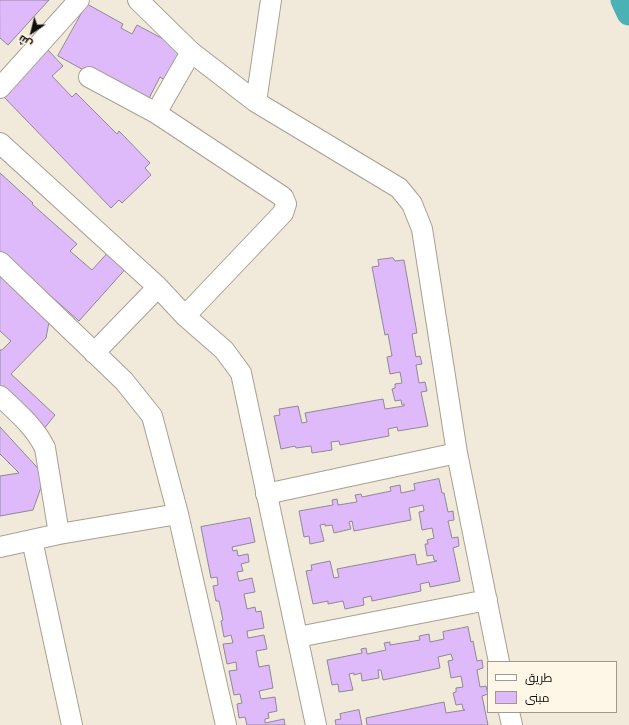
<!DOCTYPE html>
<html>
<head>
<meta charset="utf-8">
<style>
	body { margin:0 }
	#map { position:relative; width:629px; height:725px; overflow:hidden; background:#f1e9da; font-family:Manrope,Cairo,sans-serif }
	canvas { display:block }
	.legend { position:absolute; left:487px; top:661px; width:130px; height:52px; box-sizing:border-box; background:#fef7e8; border:1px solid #9f9a8f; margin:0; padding:5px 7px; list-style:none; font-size:12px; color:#100e09 }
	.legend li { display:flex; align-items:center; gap:8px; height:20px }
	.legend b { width:20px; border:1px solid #9f9a8f }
	.north { position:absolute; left:12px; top:12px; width:40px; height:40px; -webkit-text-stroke:3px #fef7e8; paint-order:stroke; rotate:215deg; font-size:11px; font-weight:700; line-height:16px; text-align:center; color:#100e09 }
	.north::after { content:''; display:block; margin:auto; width:14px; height:18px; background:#100e09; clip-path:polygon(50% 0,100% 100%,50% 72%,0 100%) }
</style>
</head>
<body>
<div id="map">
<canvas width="629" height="725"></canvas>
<ul class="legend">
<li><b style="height:5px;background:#fff"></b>طريق</li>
<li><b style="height:11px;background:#debafa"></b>مبنى</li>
</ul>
<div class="north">ش</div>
</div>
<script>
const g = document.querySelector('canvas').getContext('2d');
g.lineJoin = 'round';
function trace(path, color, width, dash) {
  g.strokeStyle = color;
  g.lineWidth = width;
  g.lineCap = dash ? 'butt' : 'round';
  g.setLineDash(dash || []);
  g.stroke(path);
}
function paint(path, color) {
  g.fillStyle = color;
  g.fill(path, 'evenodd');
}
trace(new Path2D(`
	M623 0 629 13`), '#4ab2b4', 25);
const building = new Path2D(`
	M0 0H49L8 45 0 38Z
	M87 4 123 24 121 28 132 34 137 25 182 49 165 80 160 77 146 104 58 56Z
	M48 50 63 66 52 76 72 97 76 93 117 134 119 131 150 163 145 168 151 175 122 203 119 200 111 208 2 95Z
	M0 173 33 203 32 204 77 244 70 251 92 270 111 249 129 265 79 321 0 251Z
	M393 258 395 261 404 260 417 333 412 334 416 357 420 356 422 364 416 365 419 383 425 382 427 391 421 392 428 426 398 431 397 427 388 429 389 436 340 445 339 441 331 442 332 450 312 453 311 446 296 448 295 446 281 449 274 416 280 415 279 409 298 406 302 423 307 422 305 413 383 399 385 409 404 406V404L402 405 401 400 395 401 392 389 395 388V384L402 383 400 372 390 374 387 357 392 356 388 334 385 335 372 267 379 266 378 260Z
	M0 263 51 311 46 338 11 374 55 415 43 430 0 390V350H2L11 341 0 331Z
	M0 427 45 476 33 510 0 516V476L19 473 0 454Z
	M439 479 442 493H444L448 512 453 511 454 520 448 521 452 538 458 537 459 546 453 548 460 581 430 587 429 582 420 584 421 591 372 601 371 596 363 598 364 605 345 609 343 601 328 604V601L313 604 306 571 312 570 311 565 330 561 334 578 339 577 337 569 415 554 417 565 437 561 434 560 433 555 427 556 425 544H428L427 540 434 538 432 528 422 530 419 512 424 511 423 505 409 508 411 520 354 531 352 521 349 522 351 529 334 533 332 525 325 526V524L320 525 324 541 310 544 309 536 304 537 299 511 333 505 332 500 337 499 338 505 357 502 355 495 361 494 362 497 391 491 390 487 400 485 401 493 415 490 414 484Z
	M250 518 255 542 232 547 233 551 237 550 238 556 248 554 249 562 241 564 243 571 237 572 239 581 252 578 255 592 244 594 247 609 255 607 256 612 261 611 264 628 247 631 248 638 264 635 267 649 256 651 259 667 269 665 273 688 259 691 261 699 275 697 277 711 268 713 269 718 265 719V723L284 719 285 725H247L245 717 239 718 237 704 242 703 240 694 234 695 229 671 237 670 236 662 227 664 223 644 233 643 231 635 224 637 221 621 223 620 219 601H216L213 586 218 585 217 577 211 578 201 527Z
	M468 627 471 642 473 641 477 661 482 660 483 668 477 670 480 687 486 686 488 694 482 696 488 725H367L366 718 444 702 446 713 465 710 463 709 462 704 456 705 453 693 456 692V688L463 687 461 676 451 678 448 661 453 660 451 654 438 657 440 668 383 680 381 670H378L379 678 362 681 361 673 354 675V673L349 674 353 690 339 692 338 684 332 685 327 660 362 653 361 649 366 648 367 654 386 650 384 643 390 642V645L420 640 419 636 429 634 430 642 444 639 443 632Z
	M359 710 362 725H336L335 720 341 719 340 714Z`);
paint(building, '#debafa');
trace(building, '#8f8895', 1);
const minor = new Path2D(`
	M138 0 191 52 256 102
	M271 0 256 102 399 188 412 204 422 229 457 453 499 662
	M89 77 156 113 283 197 286 204 283 213 185 316
	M0 88 79 0
	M156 113 191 52
	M0 143 158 287 185 316 224 350 241 373 316 725
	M0 262 124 381 152 416 178 514 226 725
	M94 353 158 287
	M0 396C17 412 35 427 45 448L59 534
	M266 494 457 453
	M32 540 72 725
	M0 547 59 534 178 514
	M298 637 487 600
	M509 712 512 725`);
trace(minor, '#a8a092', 22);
trace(minor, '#fff', 20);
</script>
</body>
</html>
